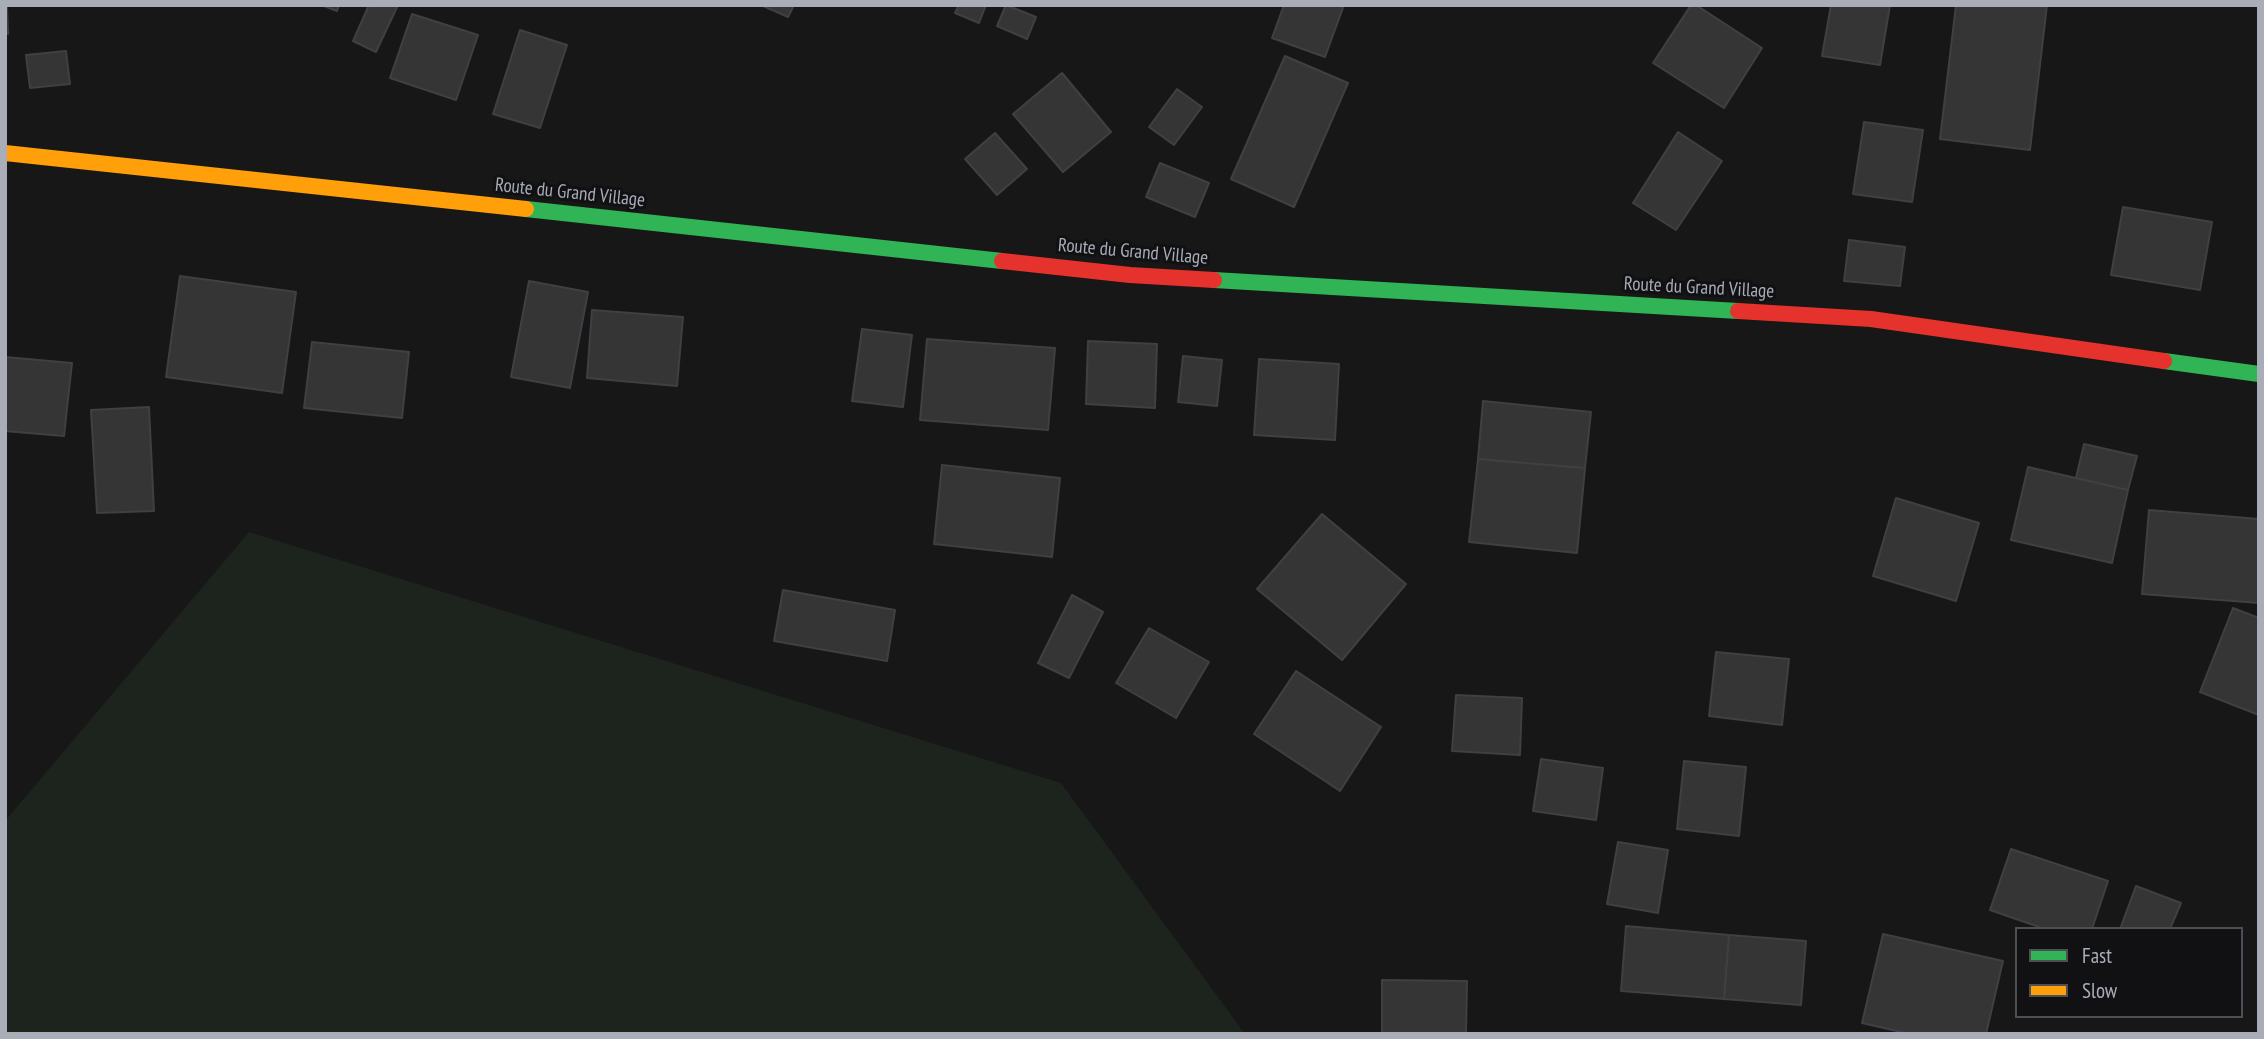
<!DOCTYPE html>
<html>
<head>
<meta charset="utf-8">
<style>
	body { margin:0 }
	#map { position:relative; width:2264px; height:1039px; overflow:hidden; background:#171717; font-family:"PT Sans Narrow",sans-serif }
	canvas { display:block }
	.frame { position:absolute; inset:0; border:7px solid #a8adb8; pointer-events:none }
	.legend { position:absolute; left:2015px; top:927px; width:228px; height:91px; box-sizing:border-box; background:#111113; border:2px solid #4d4f55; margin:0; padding:9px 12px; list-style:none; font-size:21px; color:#a8adb8 }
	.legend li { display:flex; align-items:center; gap:14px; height:35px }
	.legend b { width:35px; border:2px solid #4d4f55 }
</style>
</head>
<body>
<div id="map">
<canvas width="2264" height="1039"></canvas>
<div class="frame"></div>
<ul class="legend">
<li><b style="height:9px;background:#30b455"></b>Fast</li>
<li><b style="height:9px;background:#ff9f0a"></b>Slow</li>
</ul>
</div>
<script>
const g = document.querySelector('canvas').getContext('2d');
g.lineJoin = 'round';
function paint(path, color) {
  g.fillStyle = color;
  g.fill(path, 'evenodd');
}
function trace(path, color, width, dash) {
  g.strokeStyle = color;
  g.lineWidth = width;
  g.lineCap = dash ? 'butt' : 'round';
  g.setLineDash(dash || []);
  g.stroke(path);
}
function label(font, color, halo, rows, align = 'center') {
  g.font = font + ' "PT Sans Narrow",sans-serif';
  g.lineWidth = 6;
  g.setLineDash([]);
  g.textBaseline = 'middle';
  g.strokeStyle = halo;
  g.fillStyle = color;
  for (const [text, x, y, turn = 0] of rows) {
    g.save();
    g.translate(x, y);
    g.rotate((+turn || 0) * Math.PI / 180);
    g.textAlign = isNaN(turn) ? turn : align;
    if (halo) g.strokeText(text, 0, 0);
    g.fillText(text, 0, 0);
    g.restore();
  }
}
paint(new Path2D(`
	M249 532 1061 783 1245 1034H5V821Z`), '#1d241e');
const building = new Path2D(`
	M5 5H7L8 34H5Z
	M321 5H339L337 11Z
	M369 5H398L376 52 353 41Z
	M761 5H794L788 17Z
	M959 5H986L979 23 955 13Z
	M1006 5 1036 17 1027 39 997 26Z
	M1284 5H1344L1325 57 1272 38Z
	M1691 5H1696L1762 48 1724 108 1653 63Z
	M1831 5H1890L1880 65 1822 56Z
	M1956 5H2047L2030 150 1940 139Z
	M412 14 478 35 456 100 390 78Z
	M520 30 567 45 540 128 493 114Z
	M66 51 70 84 30 88 26 55Z
	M1285 56 1348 83 1294 207 1231 179Z
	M1062 73 1111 132 1063 172 1013 114Z
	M1177 89 1202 107 1174 145 1149 127Z
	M1864 122 1923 130 1912 202 1853 194Z
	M1678 132 1722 161 1676 230 1633 203Z
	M995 133 1027 169 997 195 965 159Z
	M1160 163 1209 183 1195 217 1146 197Z
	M2123 207 2212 222 2200 290 2111 275Z
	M1849 240 1905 247 1900 286 1844 281Z
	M180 276 296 292 282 393 166 377Z
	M529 281 588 292 570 388 511 377Z
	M592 310 683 317 677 386 587 378Z
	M862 329 912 335 903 407 852 401Z
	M927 339 1055 348 1048 430 920 420Z
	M1088 341 1157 344 1155 408 1086 404Z
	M312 342 409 352 402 418 304 408Z
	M1183 356 1222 360 1217 406 1178 402Z
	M5 357 72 363 64 436 5 431Z
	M1259 359 1339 364 1335 440 1254 435Z
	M1483 401 1591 412 1585 468 1478 459Z
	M149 407 154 511 97 513 91 410Z
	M2084 444 2137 456 2128 490 2076 478Z
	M1478 459 1585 468 1577 553 1469 542Z
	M942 465 1060 478 1052 557 934 544Z
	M2028 467 2128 490 2112 563 2011 540Z
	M1896 498 1979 523 1956 601 1873 576Z
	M2149 510 2259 519V603L2142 594Z
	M1322 514 1406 584 1342 660 1257 589Z
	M783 590 895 610 887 661 774 641Z
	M1072 595 1103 612 1069 678 1038 663Z
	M2233 608 2259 618V715L2200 692Z
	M1149 628 1209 662 1176 718 1116 683Z
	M1716 652 1789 659 1782 725 1709 716Z
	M1296 671 1381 727 1340 791 1254 734Z
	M1456 695 1522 698 1520 755 1452 751Z
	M1541 759 1603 768 1596 820 1533 811Z
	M1684 761 1746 767 1739 836 1677 829Z
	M1618 842 1668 850 1658 913 1607 904Z
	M2011 849 2108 881 2092 929H2045L1990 910Z
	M2136 886 2181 903 2170 929H2120Z
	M1626 926 1729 935 1724 999 1621 991Z
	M1883 934 2003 961 1986 1034H1910L1862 1023Z
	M1729 935 1806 941 1801 1005 1724 999Z
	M1382 980 1467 981 1466 1034H1382Z`);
paint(building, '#353536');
trace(building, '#3f4043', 2);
trace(new Path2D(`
	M526 209 1002 261
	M1214 280 1738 311
	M2164 361 2259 374`), '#30b455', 16);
trace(new Path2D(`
	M5 153 526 209`), '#ff9f0a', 16);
trace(new Path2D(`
	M1002 261 1130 275 1214 280
	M1738 311 1871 319 2164 361`), '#e5322d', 16);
label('19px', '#a8adb8', '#111113', [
	["Route du Grand Village",570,193,6],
	["Route du Grand Village",1133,252,5],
	["Route du Grand Village",1699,288,3]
]);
</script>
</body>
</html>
